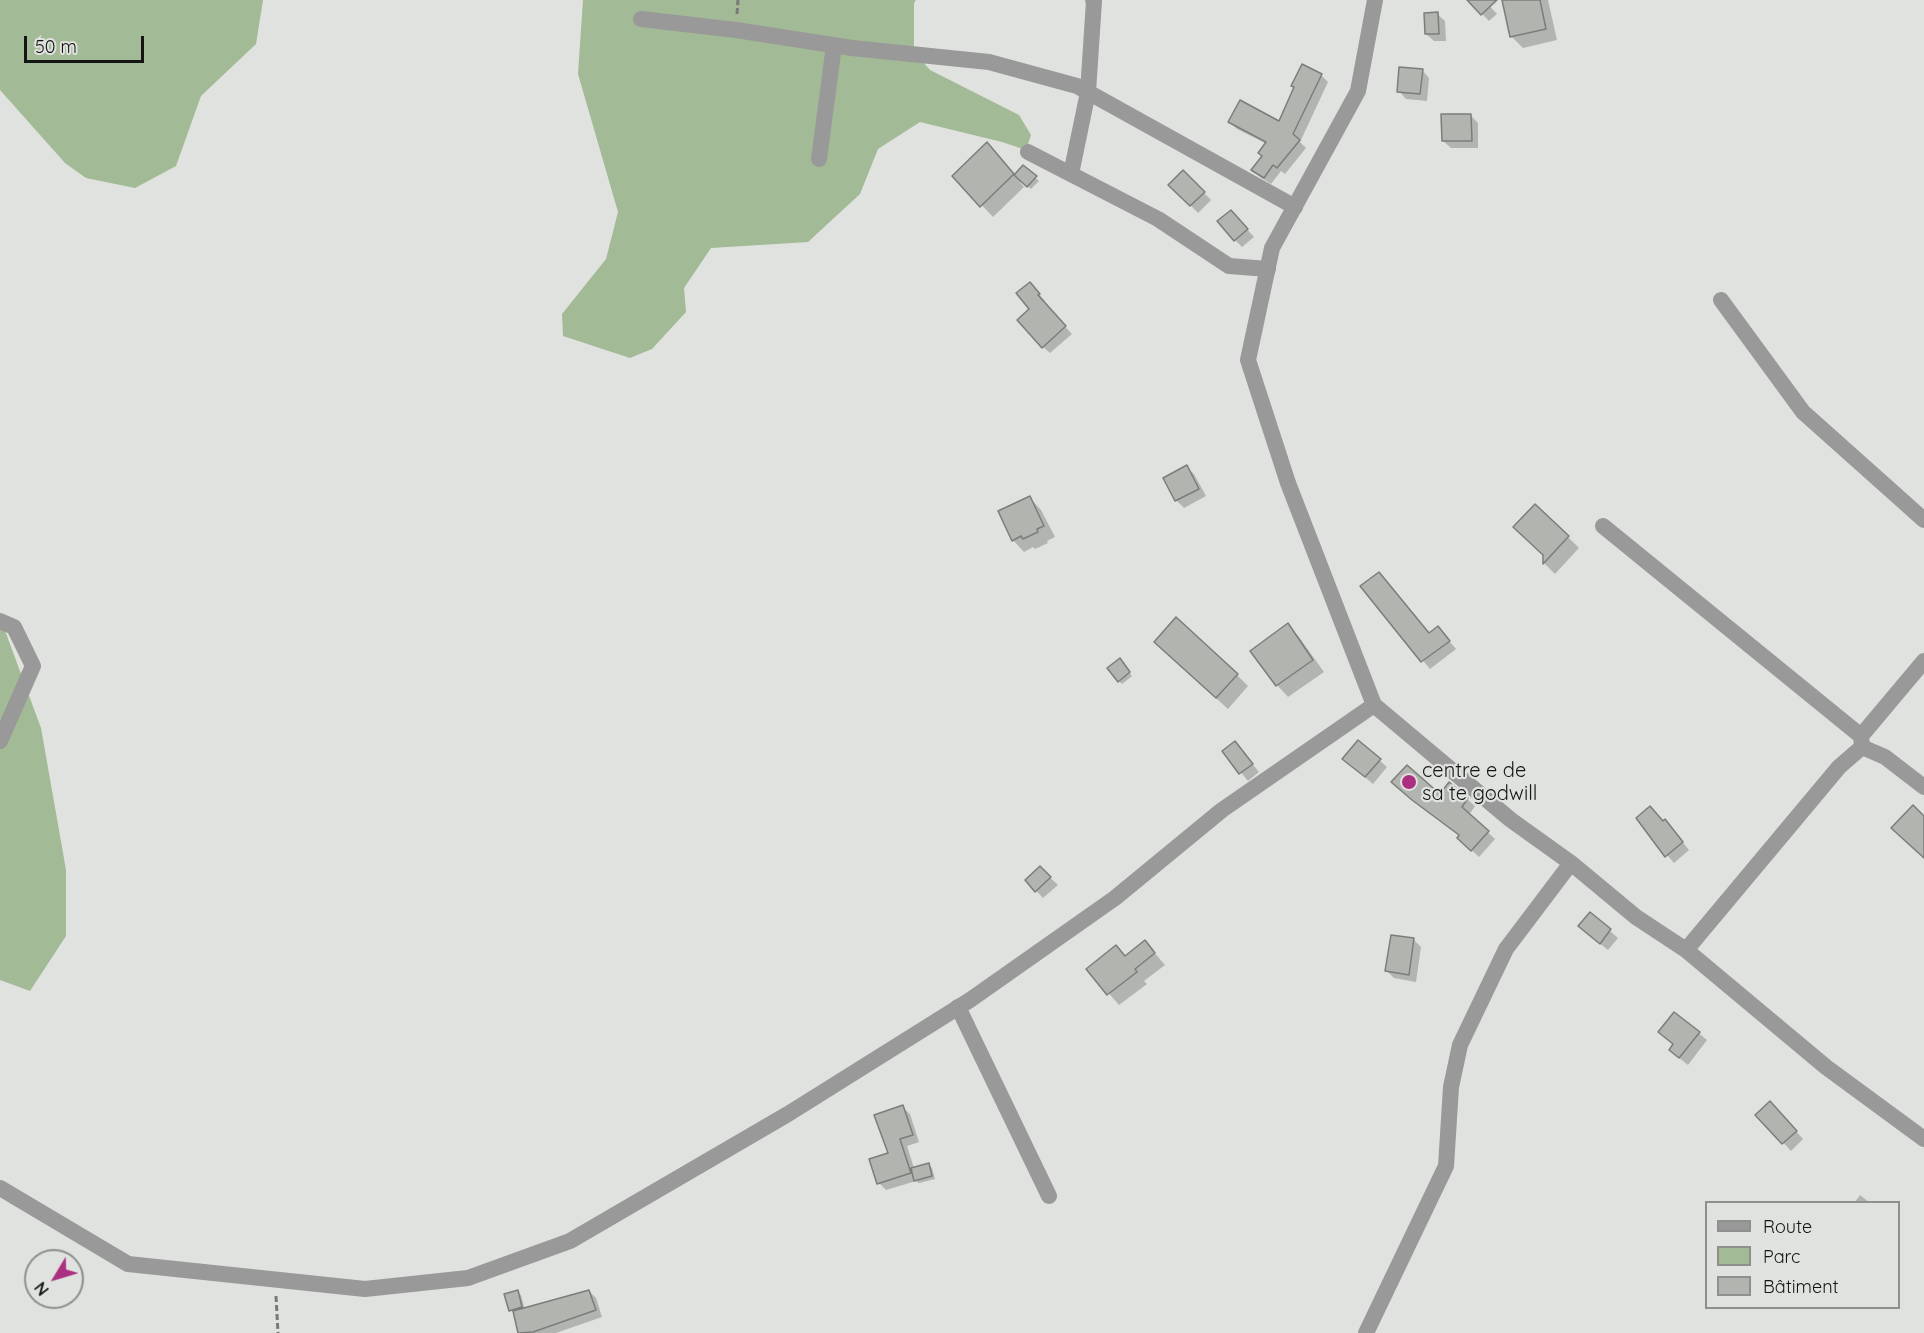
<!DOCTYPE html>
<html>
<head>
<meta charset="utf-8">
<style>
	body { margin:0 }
	#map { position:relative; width:1924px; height:1333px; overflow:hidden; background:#dfe2de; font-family:Quicksand,sans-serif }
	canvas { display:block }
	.legend { position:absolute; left:1705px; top:1201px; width:195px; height:108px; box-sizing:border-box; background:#dfe2de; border:2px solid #8e908d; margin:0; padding:8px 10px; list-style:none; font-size:18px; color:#151614 }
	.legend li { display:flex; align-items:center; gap:12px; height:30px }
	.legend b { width:30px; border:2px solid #8e908d }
	.north { position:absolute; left:24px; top:1249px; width:60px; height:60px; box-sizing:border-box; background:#dfe2de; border:2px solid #8e908d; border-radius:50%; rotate:232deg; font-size:16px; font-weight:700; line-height:24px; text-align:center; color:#151614 }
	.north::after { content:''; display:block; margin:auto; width:21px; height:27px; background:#ac3081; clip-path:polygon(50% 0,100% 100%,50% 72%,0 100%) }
	.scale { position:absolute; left:24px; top:36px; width:120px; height:27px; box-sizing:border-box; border:3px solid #151614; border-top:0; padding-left:8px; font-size:18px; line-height:21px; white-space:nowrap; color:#151614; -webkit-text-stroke:4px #dfe2de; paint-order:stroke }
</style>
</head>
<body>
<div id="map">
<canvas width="1924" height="1333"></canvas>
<ul class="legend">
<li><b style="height:8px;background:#989998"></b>Route</li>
<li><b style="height:16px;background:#a3ba96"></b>Parc</li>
<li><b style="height:16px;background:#b2b4b0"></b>Bâtiment</li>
</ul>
<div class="north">N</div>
<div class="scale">50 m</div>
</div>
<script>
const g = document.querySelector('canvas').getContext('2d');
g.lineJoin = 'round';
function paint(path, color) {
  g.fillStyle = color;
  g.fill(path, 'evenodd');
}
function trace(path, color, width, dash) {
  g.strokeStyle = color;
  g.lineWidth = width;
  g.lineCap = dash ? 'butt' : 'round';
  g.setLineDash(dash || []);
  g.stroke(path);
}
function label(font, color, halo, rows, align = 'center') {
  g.font = font + ' Quicksand,sans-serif';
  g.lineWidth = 4.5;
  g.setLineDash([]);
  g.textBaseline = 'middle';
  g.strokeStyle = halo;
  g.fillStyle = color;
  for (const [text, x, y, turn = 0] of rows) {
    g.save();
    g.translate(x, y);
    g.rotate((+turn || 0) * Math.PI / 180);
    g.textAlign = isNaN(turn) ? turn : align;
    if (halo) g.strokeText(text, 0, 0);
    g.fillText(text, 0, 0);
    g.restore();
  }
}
paint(new Path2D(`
	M0 0H263L256 44 201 96 176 166 135 188 86 178 65 163 0 90Z
	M583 0H916L914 3V52L930 70 1019 115 1031 135 1026 150 1002 142 920 122 878 149 860 194 808 242 711 248 684 288 686 312 652 349 630 358 563 336 562 314 606 259 618 212 578 74Z
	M0 617 41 728 66 870V936L30 991 0 980Z`), '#a3ba96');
paint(new Path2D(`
	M1469 0H1484L1497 14 1489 21Z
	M1503 0H1548L1557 40 1523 48 1511 36Z
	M1437 14 1445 21 1446 41H1434L1426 34Z
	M1422 70 1429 78 1427 101 1406 99 1399 91Z
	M1321 75 1328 82 1300 142 1306 148 1285 174 1281 171 1271 184 1260 177 1253 170 1264 157 1267 144 1237 129 1230 122 1279 123Z
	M1470 115 1478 123V148H1451L1443 141Z
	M999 156 1015 176 1024 167 1039 181 1031 189 1022 181 1020 182 1024 187 993 217 954 176Z
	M1183 172 1211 200 1198 213 1171 185Z
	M1238 219 1254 237 1242 247 1235 240Z
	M1036 291 1045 301 1043 303 1072 334 1050 353 1043 347Z
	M1186 467 1194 474 1206 496 1184 508 1176 500 1165 478Z
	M1030 498 1041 510 1055 537 1047 541 1048 543 1035 549 1033 547 1024 552 1013 540Z
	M1568 537 1579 548 1555 574 1544 563V555Z
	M1379 574 1429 634 1438 628 1456 649 1430 669 1362 587Z
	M1288 625 1299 637 1324 672 1288 697 1277 685Z
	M1167 654 1237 675 1248 686 1228 709Z
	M1123 664 1132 676 1122 684 1119 681Z
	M1235 743 1259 772 1248 781 1224 752Z
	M1379 760 1387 767 1373 784 1352 766Z
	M1450 784 1475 806 1469 815 1495 839 1479 857 1466 845 1460 836 1401 789 1440 796Z
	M1663 823 1672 829 1689 850 1674 863 1649 834Z
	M1040 868 1058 885 1043 898 1027 881Z
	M1590 914 1618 938 1608 950 1588 934Z
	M1414 940 1421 947 1416 982 1394 978 1387 971Z
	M1145 942 1165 965 1144 981 1147 984 1119 1005 1088 969 1126 957Z
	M1675 1014 1707 1040 1688 1065 1678 1057 1674 1045 1660 1032Z
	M902 1107 910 1114 919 1142 907 1146 914 1168 929 1165 932 1168 935 1179 919 1183 916 1181 886 1190 879 1183 890 1154Z
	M1777 1110 1803 1139 1791 1151 1757 1115Z
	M1860 1195 1869 1202H1855Z
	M589 1291 596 1298 602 1317 556 1333H520L515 1313 510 1310 517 1292 521 1295 525 1310Z`), '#0003');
const building = new Path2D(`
	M1467 0H1497L1481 15Z
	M1502 0H1540L1546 29 1510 37Z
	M1438 12 1439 34H1425L1424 13Z
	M1302 64 1322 74 1293 134 1300 140 1277 168 1273 165 1264 178 1251 170 1262 156 1258 153 1266 142 1228 122 1240 100 1279 121 1294 87 1291 86Z
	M1399 67 1423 69 1420 94 1397 92Z
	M1441 114H1471L1472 141H1442Z
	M987 142 1014 174 980 207 952 176Z
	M1023 165 1037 176 1027 187 1014 175Z
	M1183 170 1205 192 1190 206 1168 185Z
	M1231 210 1248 229 1234 241 1217 221Z
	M1030 282 1040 294 1038 295 1066 326 1042 348 1017 320 1029 309 1016 293Z
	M1187 465 1199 489 1175 501 1163 478Z
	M1030 496 1044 526 1037 529 1038 532 1023 539 1021 536 1012 541 998 511Z
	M1535 504 1569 536 1543 564V555L1513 527Z
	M1379 572 1429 633 1438 626 1450 641 1421 662 1360 586Z
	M1176 617 1238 674 1216 698 1154 642Z
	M1288 623 1313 660 1276 686 1250 651Z
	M1120 658 1130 672 1118 682 1107 668Z
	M1358 740 1381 759 1365 777 1342 759Z
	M1235 741 1253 764 1239 774 1222 751Z
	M1407 765 1440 794 1449 782 1468 798 1462 807 1489 831 1471 851 1457 838 1459 835 1412 800 1391 782Z
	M1913 805 1924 816V858L1891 828Z
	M1650 806 1663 821 1665 819 1683 842 1665 857 1636 818Z
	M1040 866 1051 877 1035 892 1025 880Z
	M1590 912 1611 929 1600 944 1578 926Z
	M1391 935 1414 938 1409 975 1385 971Z
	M1145 940 1155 953 1135 969 1137 972 1107 995 1086 969 1116 945 1125 956Z
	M1674 1012 1700 1032 1679 1058 1669 1050 1673 1044 1658 1032Z
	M1770 1101 1797 1131 1782 1144 1755 1115Z
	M903 1105 913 1135 900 1139 911 1173 877 1184 869 1159 888 1153 874 1115Z
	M929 1163 932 1176 914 1181 911 1168Z
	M518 1290 522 1307 509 1311 504 1294Z
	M589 1290 596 1310 533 1332 518 1333 513 1311Z`);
paint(building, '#b2b4b0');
trace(building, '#7b7d79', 1.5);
trace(new Path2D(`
	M737 14 738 0
	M276 1296 278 1333`), '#787a77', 3, [6, 3]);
trace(new Path2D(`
	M641 19 736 30 852 48 989 62 1077 86 1295 207
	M1028 152 1158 219 1229 266 1268 269
	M819 159 834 45
	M1071 174 1088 92 1094 1 1093 0
	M1721 300 1803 412 1924 520
	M1603 526 1861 736 1862 747 1839 767 1686 950
	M0 621 14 627 33 666 0 741
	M1374 705 1511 820 1571 863 1636 917 1686 950 1826 1067 1924 1139
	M1861 736 1924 661
	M1862 747 1885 757 1924 787
	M958 1007 1049 1196
	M1366 1333 1446 1166 1451 1087 1460 1045 1506 949 1571 863`), '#989998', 16);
trace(new Path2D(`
	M0 1188 128 1264 365 1289 468 1278 570 1241 788 1114 970 1000 1115 898 1222 810 1374 705 1288 483 1248 360 1272 248 1358 91 1375 0`), '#989998', 16);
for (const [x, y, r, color] of [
	[1409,782,8,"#ac3081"]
]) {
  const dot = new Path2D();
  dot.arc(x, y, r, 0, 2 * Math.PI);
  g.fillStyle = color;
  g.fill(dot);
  trace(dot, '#dfe2de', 2);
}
label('20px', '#151614', '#dfe2de', [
	["centre e de",1422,771],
	["sa te godwill",1422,794]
], 'left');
</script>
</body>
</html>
